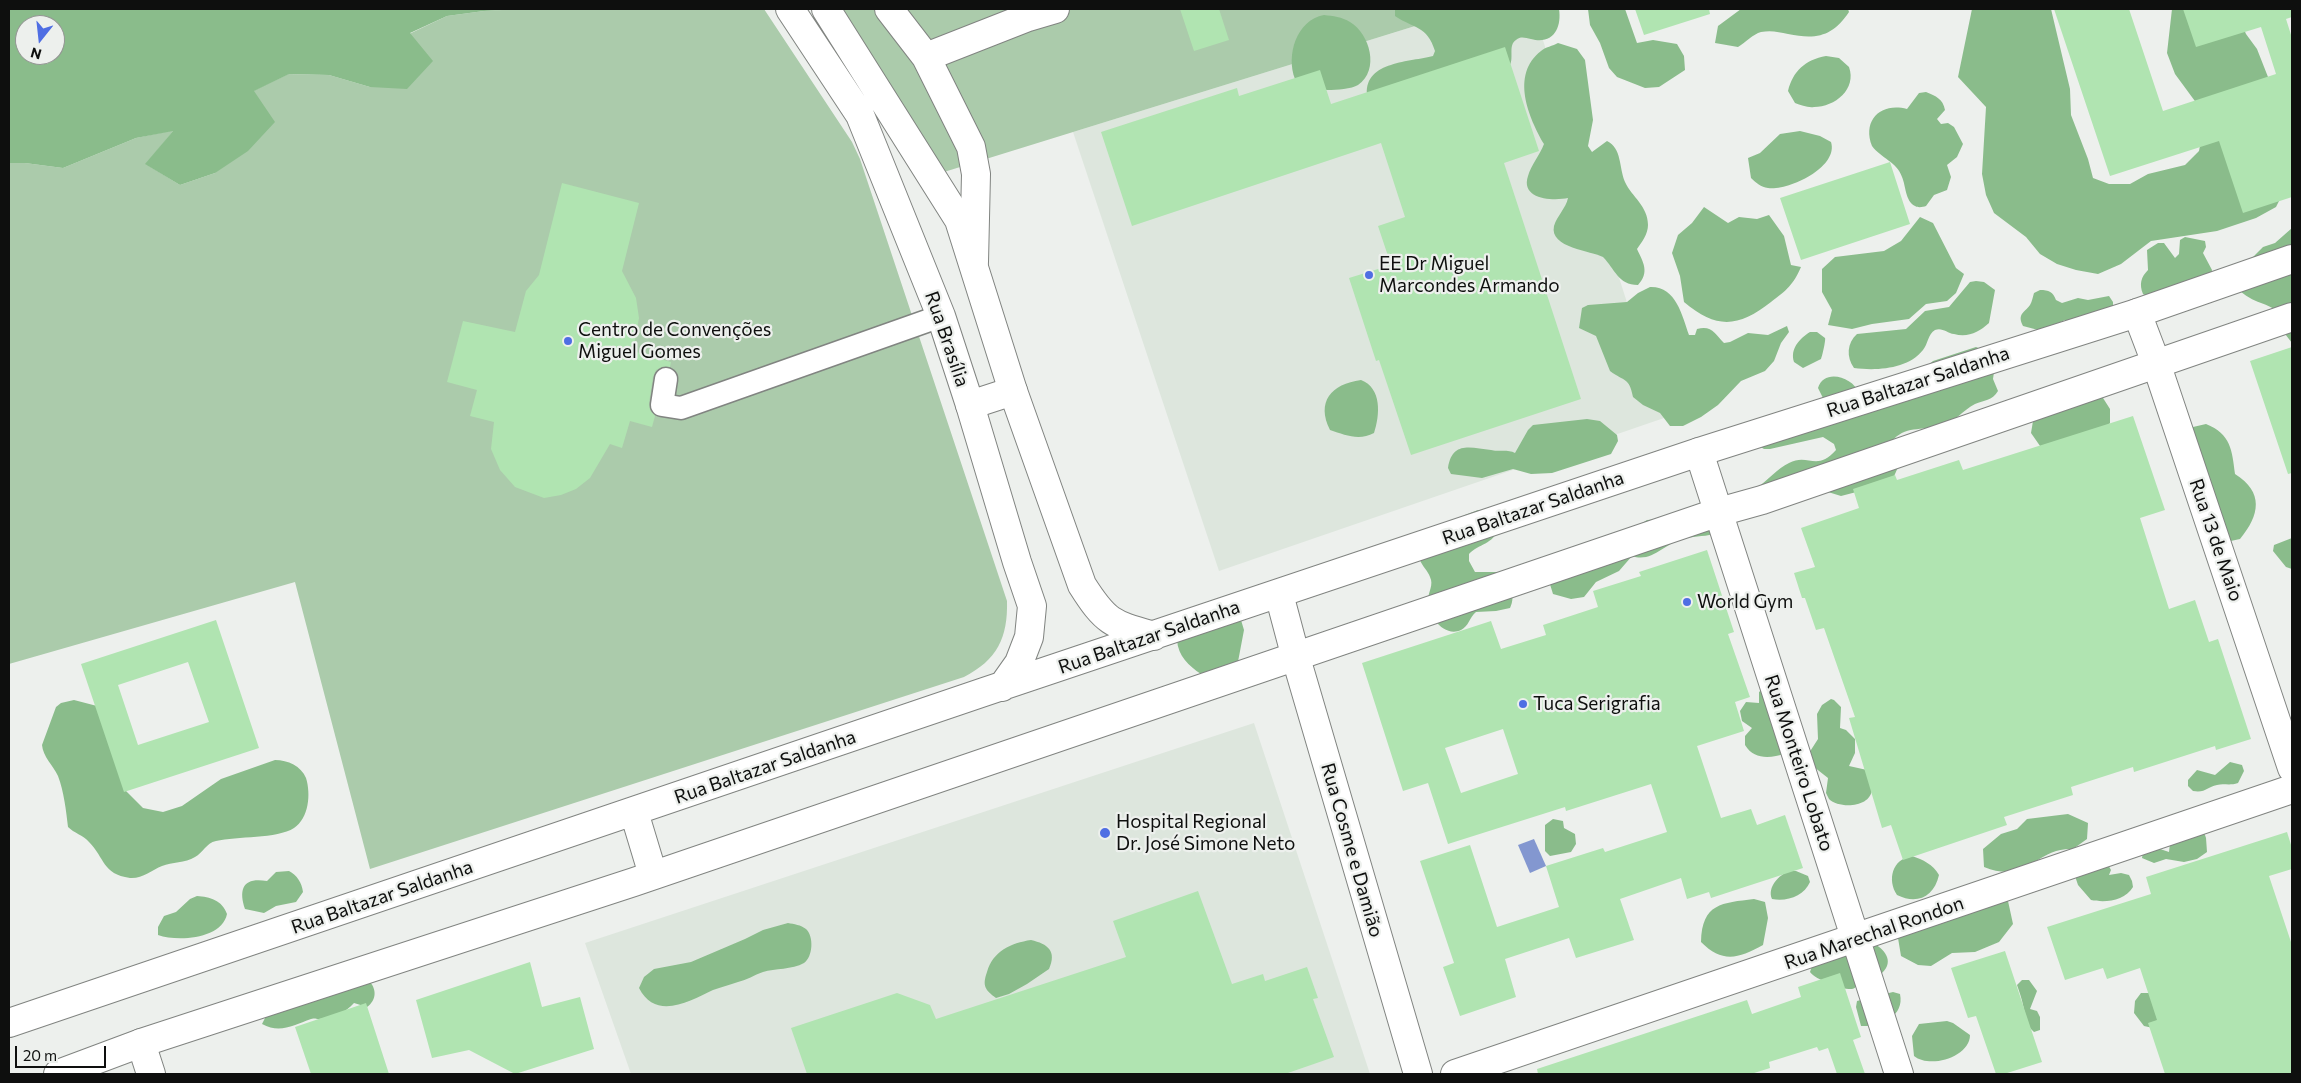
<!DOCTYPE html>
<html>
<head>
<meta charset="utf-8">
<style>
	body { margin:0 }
	#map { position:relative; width:2301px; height:1083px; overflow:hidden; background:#edf0ed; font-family:Commissioner,sans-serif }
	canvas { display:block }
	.frame { position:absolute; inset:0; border:10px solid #0e0f0e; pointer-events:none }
	.north { position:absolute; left:15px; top:15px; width:50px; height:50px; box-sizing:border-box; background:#edf0ed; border:1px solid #949694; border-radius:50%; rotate:196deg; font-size:14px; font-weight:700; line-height:20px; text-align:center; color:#0e0f0e }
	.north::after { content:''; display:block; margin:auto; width:18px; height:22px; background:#4f6ee3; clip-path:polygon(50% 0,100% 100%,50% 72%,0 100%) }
	.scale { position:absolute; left:15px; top:1046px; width:91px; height:22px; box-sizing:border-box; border:2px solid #0e0f0e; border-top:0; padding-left:6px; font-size:15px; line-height:18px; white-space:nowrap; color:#0e0f0e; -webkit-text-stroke:4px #edf0ed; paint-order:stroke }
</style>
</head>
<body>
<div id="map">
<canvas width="2301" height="1083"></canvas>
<div class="frame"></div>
<div class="north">N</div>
<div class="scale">20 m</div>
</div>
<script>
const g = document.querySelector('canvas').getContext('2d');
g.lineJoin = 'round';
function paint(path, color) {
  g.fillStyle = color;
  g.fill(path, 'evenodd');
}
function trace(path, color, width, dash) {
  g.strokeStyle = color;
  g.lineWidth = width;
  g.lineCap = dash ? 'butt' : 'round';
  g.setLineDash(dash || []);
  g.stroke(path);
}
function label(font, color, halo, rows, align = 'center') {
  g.font = font + ' Commissioner,sans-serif';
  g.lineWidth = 4.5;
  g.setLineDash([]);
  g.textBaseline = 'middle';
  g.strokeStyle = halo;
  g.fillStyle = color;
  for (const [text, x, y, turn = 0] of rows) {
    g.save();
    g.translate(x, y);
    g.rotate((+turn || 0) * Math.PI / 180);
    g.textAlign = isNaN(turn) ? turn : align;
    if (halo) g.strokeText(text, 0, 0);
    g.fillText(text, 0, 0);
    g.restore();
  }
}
paint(new Path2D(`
	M1470 9H1533L1664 418 1219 571 1073 132Z
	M1254 723 1370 1074H631L585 943Z`), '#dde6dd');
paint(new Path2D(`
	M520 9H764L852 142 860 159 1007 601C1008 638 997 660 964 677L370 869 295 582 9 664V163H25L63 168 136 138 174 130 146 164 180 185 215 173 253 91 288 74 329 75 370 87 409 34 447 16 484 11Z
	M836 9H1470L944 172Z`), '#abcbab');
paint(new Path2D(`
	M9 9H520L484 11 447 16 410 33 433 61 407 89 370 87 329 75 289 74 254 91 275 122 248 151 215 173 180 185 145 164 173 131 136 138 63 168 25 163H9ZM25 25H55V55H25Z
	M1395 9H1559C1562 28 1553 45 1531 39 1525 38 1521 36 1516 40 1508 45 1514 57 1510 65L1367 94C1365 61 1411 62 1433 56L1435 51C1427 25 1414 29 1395 16Z
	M1588 9H1625L1637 43 1653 40 1677 44 1684 56 1685 70 1659 87 1645 88 1617 77 1609 68 1600 43 1590 25Z
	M1741 9H1848L1849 12C1833 36 1817 40 1788 34 1779 32 1771 30 1761 32 1753 34 1745 43 1738 47L1715 43 1718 26Z
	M1972 9H2051L2070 89 2071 115 2088 159 2093 178 2109 184H2130L2148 174 2185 165 2199 151 2203 130 2200 108 2175 74 2167 53 2172 9H2235L2246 34 2257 49 2268 77 2286 187 2276 207 2256 218 2217 231 2151 241 2121 264 2098 274 2076 270 2057 264 2040 254 2026 237 1994 213 1986 195 1982 174 1986 107 1958 77Z
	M1324 15C1333 16 1342 17 1350 22 1370 34 1380 70 1358 85 1352 89 1336 90 1328 90 1318 90 1305 82 1295 79 1286 56 1296 20 1324 15Z
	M1558 43 1577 49 1585 60 1593 120 1588 146 1592 152 1607 141C1622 148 1619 168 1625 182 1632 197 1648 206 1648 225 1648 234 1642 242 1637 249 1643 262 1650 272 1638 285 1618 285 1615 269 1603 257 1592 251 1549 248 1554 226 1557 216 1566 208 1568 198 1554 201 1520 200 1528 176 1531 165 1540 155 1544 144 1529 118 1510 75 1541 51 1545 47 1553 46 1558 43Z
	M1826 56 1839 58 1849 67C1857 89 1835 107 1814 107 1808 108 1801 105 1795 103L1788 91C1793 71 1805 60 1826 56Z
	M1926 92C1936 96 1943 99 1945 110L1937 119 1941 124 1948 123 1954 127 1963 144 1957 157 1947 165 1951 177 1947 190 1934 195 1926 206C1923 207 1918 208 1915 206 1905 201 1906 186 1902 177 1897 162 1881 158 1872 146 1862 120 1881 102 1907 109L1919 93Z
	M1800 131 1820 136 1831 142C1839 167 1789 191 1768 188 1761 187 1756 183 1751 178L1748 158 1760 153 1780 134Z
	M1704 207 1728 223 1739 217 1757 219 1769 215 1784 236 1791 265 1801 267C1793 285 1787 290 1771 302 1739 327 1717 330 1684 302L1680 276 1672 253 1678 235 1692 223Z
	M1920 217 1933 223 1956 268 1964 274 1956 293 1947 301 1926 304 1909 319 1872 324 1852 329 1828 325 1832 310 1822 292V269L1835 257 1884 251 1901 241Z
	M2292 228V343L2282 330 2284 318C2270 301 2257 306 2240 291L2245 266 2254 256 2263 247 2275 243Z
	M2185 237 2205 241 2206 247 2203 253 2212 270 2211 276 2149 297 2143 294C2139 284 2141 277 2148 270L2147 250 2158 243H2164L2175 258 2179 254 2180 240Z
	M1976 281 1984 282 1995 290 1989 323C1979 332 1968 338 1954 334 1947 333 1942 327 1935 330 1928 334 1928 344 1923 350 1908 369 1877 371 1854 368 1846 357 1847 343 1857 334L1906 329 1925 311 1949 307 1970 282Z
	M1650 287C1676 286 1682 315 1689 335H1695L1697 329C1712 325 1715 334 1724 343L1730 342 1748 333 1768 335 1787 326 1789 332 1781 343 1774 361 1765 371 1741 381 1718 405 1701 417 1683 426H1670L1660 413 1643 405 1633 397C1629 377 1625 382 1610 371L1596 336 1579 328 1582 308 1588 305 1627 302 1638 293Z
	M2040 290C2049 290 2053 292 2056 300L2062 303 2078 298 2088 300 2109 296 2113 302V309L2077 320H2065L2042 331 2023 326C2017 314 2024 313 2030 305 2032 302 2033 296 2034 293Z
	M1810 332H1817L1825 338C1826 340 1822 357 1821 359L1803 368 1794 362C1790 349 1799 339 1810 332Z
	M1976 347 1983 350 1994 372 1993 379 1998 391C1992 401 1984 400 1975 404 1963 410 1955 422 1942 426 1926 431 1907 425 1894 439L1899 465 1891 483 1841 496 1828 492 1757 488C1767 481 1778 468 1789 463 1808 453 1817 472 1836 450L1834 444 1823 437 1770 449H1764L1759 446 1824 400 1818 388C1824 368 1853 377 1859 393L1913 378 1933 361Z
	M1361 380C1382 388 1380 415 1374 433 1359 441 1345 435 1330 430 1316 402 1331 384 1361 380Z
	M2092 392 2103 398 2110 409V423L2094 444 2047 456 2031 433 2033 421Z
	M1587 419 1600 421 1617 435 1618 441 1611 454 1552 473 1531 474 1513 469 1482 478 1451 474 1448 468C1452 440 1472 448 1491 450 1499 452 1508 449 1515 453L1528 430 1533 425Z
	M2206 424C2231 434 2232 450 2235 474 2264 492 2260 515 2240 539L2226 542 2184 438 2193 427Z
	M1692 507 1713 534C1703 537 1692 536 1682 539 1664 544 1652 563 1632 556L1619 571 1596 582 1584 597 1571 599 1553 594 1549 581 1561 551 1636 527 1647 520 1661 519Z
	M1478 510H1484L1498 529C1494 544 1478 544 1469 554V561L1475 572H1502C1508 585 1517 594 1510 608L1496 611 1476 612C1469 618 1469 626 1461 630 1444 638 1427 615 1428 600 1428 592 1434 585 1430 577 1428 571 1422 566 1420 560L1458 526 1465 515Z
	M2292 538V569L2286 567 2273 551 2274 545Z
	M1241 620 1244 630 1237 667 1201 674C1189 666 1178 656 1177 640Z
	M1763 689 1785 754C1770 758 1754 760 1745 745V736L1752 728 1742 721 1740 711 1746 702 1759 703V692Z
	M1831 699 1834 700 1841 707 1840 728 1846 730 1855 739V753L1849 766 1867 770C1869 775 1873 784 1872 789 1871 808 1839 809 1829 799L1826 793 1828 778 1814 767 1809 753 1818 739 1817 714 1822 705Z
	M74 700 97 706 125 790 143 808 163 812 182 806 221 779 275 760C288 760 301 766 306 778 311 794 309 818 294 828 277 839 237 836 216 841 206 843 203 853 195 857 185 863 172 862 162 866 152 870 142 879 130 878 102 874 105 858 89 842 83 835 74 833 68 827 66 810 64 792 58 776 53 765 43 757 42 745L56 707 61 703Z
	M2230 762 2242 765 2244 771 2238 783C2229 786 2224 783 2217 785 2207 787 2206 793 2193 791L2188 786V780L2197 770 2215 775Z
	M2068 814 2088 823 2087 839 2073 849C2036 847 2028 885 1984 867L1983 849 2001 834 2017 829 2027 819Z
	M1553 819 1563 821 1564 828 1575 834 1576 844 1571 852 1550 856 1545 851V825Z
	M2204 832 2206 838 2207 852 2197 859 2184 862 2166 859 2154 863 2142 858 2143 852 2157 848 2169 852 2170 843Z
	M1912 856C1923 860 1933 864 1939 875 1934 897 1917 905 1897 895 1887 880 1892 859 1912 856Z
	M2107 863 2111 870 2109 875 2121 873 2129 875 2132 881 2133 887C2125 901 2105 903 2091 900L2078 885 2075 876Z
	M289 871C297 875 302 883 303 892L296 902 276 906 264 913 245 909C238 888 244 877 267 881L276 872Z
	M1789 871H1796L1808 876 1810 882C1804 896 1787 902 1772 899 1767 887 1779 875 1789 871Z
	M197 896C210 897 222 900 227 914 222 939 178 942 158 935V927L164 916 176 912 190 899Z
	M1984 898 2008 901 2013 924 1999 942 1975 952 1952 953 1931 966 1918 965 1901 956 1897 932Z
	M1754 899 1765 902 1768 918 1763 945C1738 959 1722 963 1701 942 1702 903 1722 903 1754 899Z
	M788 923C794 924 801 925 806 929 814 936 813 957 804 963 792 970 775 968 763 972 754 975 747 980 738 982 730 985 721 987 713 990 690 1001 656 1021 639 988L644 977 654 969 691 962 745 939 763 930Z
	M1031 940C1048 944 1057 951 1049 969L1027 984 1009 994 996 998C985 990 982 986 987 972 993 951 1011 943 1031 940Z
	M1872 943C1884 948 1895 961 1882 973 1876 978 1868 978 1861 982 1857 984 1857 988 1852 989 1843 990 1816 980 1810 972L1812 966Z
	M368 980C377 988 377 1000 367 1007L354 1003C345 1013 334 1018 319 1019 315 1019 316 1018 311 1019 294 1025 280 1034 262 1024L267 1014Z
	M2022 980H2029L2037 991 2030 1009 2037 1011 2040 1017V1030L2034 1032C2024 1023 2026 1016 2023 1005 2022 999 2019 991 2017 985Z
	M1893 992 1900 994C1905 1017 1879 1027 1861 1026L1856 1007 1857 1001Z
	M2141 993H2171L2153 1028 2144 1026 2134 1013 2135 1001Z
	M1947 1021 1953 1023 1970 1035C1970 1057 1930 1069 1914 1056L1912 1036 1919 1024Z`), '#8abc8b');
paint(new Path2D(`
	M1534 839 1546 866 1530 873 1518 845Z`), '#8397d0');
paint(new Path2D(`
	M1180 9H1219L1229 40 1194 51Z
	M1635 9H1709L1710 14 1644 35Z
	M2054 9H2129L2163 111 2276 74 2261 27 2196 47 2183 9H2292V17L2286 19 2292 38V197L2243 213 2219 141 2110 176Z
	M1505 47 1539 151 1504 163 1581 399 1411 455 1379 360 1376 361 1349 278 1391 265 1378 226 1405 217 1381 143 1132 226 1101 132 1237 88 1239 96 1320 70 1331 104Z
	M1890 162 1910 224 1801 260 1780 198Z
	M562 183 639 203 622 271 636 298 639 318 633 351 671 362 670 367H662L656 370 653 377 649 403 650 410 655 416 652 427 630 421 622 448 610 444 590 478 576 489 561 495 544 498 515 487 500 470 491 449 494 422 470 416 477 390 447 382 463 321 515 332 526 291 539 275Z
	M2292 347V473L2288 474 2250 361Z
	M2133 416 2165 510 2140 518 2169 609 2195 600 2209 642 2218 639 2251 739 2216 750 2215 746 2134 772 2133 767 2071 787 2073 795 2004 817 2007 825 1903 860 1891 825 1882 828 1849 718 1855 717 1824 628 1816 630 1805 598H1802L1794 573 1815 567 1801 528 1859 508 1853 489 1895 475 1897 480 1959 460 1963 470Z
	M1707 550 1734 632 1728 634 1750 697 1735 702 1744 731 1697 746 1721 818 1751 809 1757 825 1785 815 1803 868 1711 898 1709 892 1687 899 1681 878 1620 899 1634 940 1576 958 1569 938 1505 959 1516 997 1460 1016 1443 967 1454 963 1420 861 1470 845 1497 927 1559 907 1546 866 1603 848 1605 852 1667 832 1651 784 1566 811 1565 807 1448 844 1428 783 1403 791 1362 663 1491 621 1501 649 1546 635 1543 625 1598 607 1593 591 1641 576 1639 572ZM1503 729 1518 774 1461 793 1445 748Z
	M216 620 259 748 124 792 81 664ZM188 662 209 722 138 745 118 685Z
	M2287 832 2292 848V869L2269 876 2292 945V1074H2165L2148 1023 2157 1020 2140 968 2107 979 2103 968 2065 980 2047 927 2151 894 2146 877Z
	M1198 891 1232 984 1263 974 1265 981 1307 967 1318 998 1313 999 1334 1057 1285 1074H807L791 1028 897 993 930 1005 936 1019 1126 957 1113 921Z
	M2005 951 2042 1062 2004 1074H1996L1976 1016 1968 1018 1951 968Z
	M530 962 542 1007 580 997 594 1049 515 1074 469 1050 432 1058 416 1000Z
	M1840 973 1861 1037 1853 1040 1865 1074H1837L1828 1048 1819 1051 1817 1047 1769 1062 1770 1068 1751 1074H1538L1537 1069 1747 1000 1752 1014 1801 997 1798 987Z
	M366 1003 389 1074H311L295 1027Z`), '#b0e4b1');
const pedestrian = new Path2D(`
	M666 379 662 405 681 408 941 316`);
const minor = new Path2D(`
	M889 9 926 57
	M974 262 976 174 971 147 926 57 1028 17 1055 9
	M2137 313 2156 363 2292 768
	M970 405 1013 391
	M1699 452 1899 1074
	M141 1043 151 1074
	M1455 1074 2292 789`);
const tertiary = new Path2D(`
	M1279 594 1296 658 1418 1074`);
const secondary = new Path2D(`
	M790 9 860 115 941 316 970 405 1017 562 1032 606 1029 637 1019 663 1002 687
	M826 9 959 220 1013 391 1082 585C1106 623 1112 624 1154 636
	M634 812 653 875
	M9 1023 984 692 1699 452 2137 313 2292 259
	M58 1074 141 1043 634 882 1719 512 1762 500 2292 317`);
trace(pedestrian, '#818481', 25);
trace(minor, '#818481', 30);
trace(tertiary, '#818481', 30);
trace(secondary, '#818481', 30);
trace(pedestrian, '#fff', 22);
trace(minor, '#fff', 28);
trace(tertiary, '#fff', 28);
trace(secondary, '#fff', 28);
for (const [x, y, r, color] of [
	[1369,275,5,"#4f6ee3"],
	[568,341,5,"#4f6ee3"],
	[1687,602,5,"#4f6ee3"],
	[1523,704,5,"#4f6ee3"],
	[1105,833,6,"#4f6ee3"]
]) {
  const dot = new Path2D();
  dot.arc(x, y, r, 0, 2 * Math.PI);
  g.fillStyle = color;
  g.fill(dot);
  trace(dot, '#edf0ed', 2);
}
label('19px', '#0e0f0e', '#edf0ed', [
	["EE Dr Miguel",1379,264],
	["Marcondes Armando",1379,286],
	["Centro de Convenções",578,330],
	["Miguel Gomes",578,352],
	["World Gym",1697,602],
	["Tuca Serigrafia",1533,704],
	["Hospital Regional",1116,822],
	["Dr. José Simone Neto",1116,844]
], 'left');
label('19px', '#0e0f0e', '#edf0ed', [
	["Rua Brasília",947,339,71],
	["Rua Baltazar Saldanha",1918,382,-18],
	["Rua Baltazar Saldanha",1533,508,-19],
	["Rua 13 de Maio",2216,540,71],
	["Rua Baltazar Saldanha",1149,637,-19],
	["Rua Monteiro Lobato",1799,763,72],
	["Rua Baltazar Saldanha",765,767,-19],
	["Rua Cosme e Damião",1352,850,74],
	["Rua Baltazar Saldanha",382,897,-19],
	["Rua Marechal Rondon",1874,933,-19]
]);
</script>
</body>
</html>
